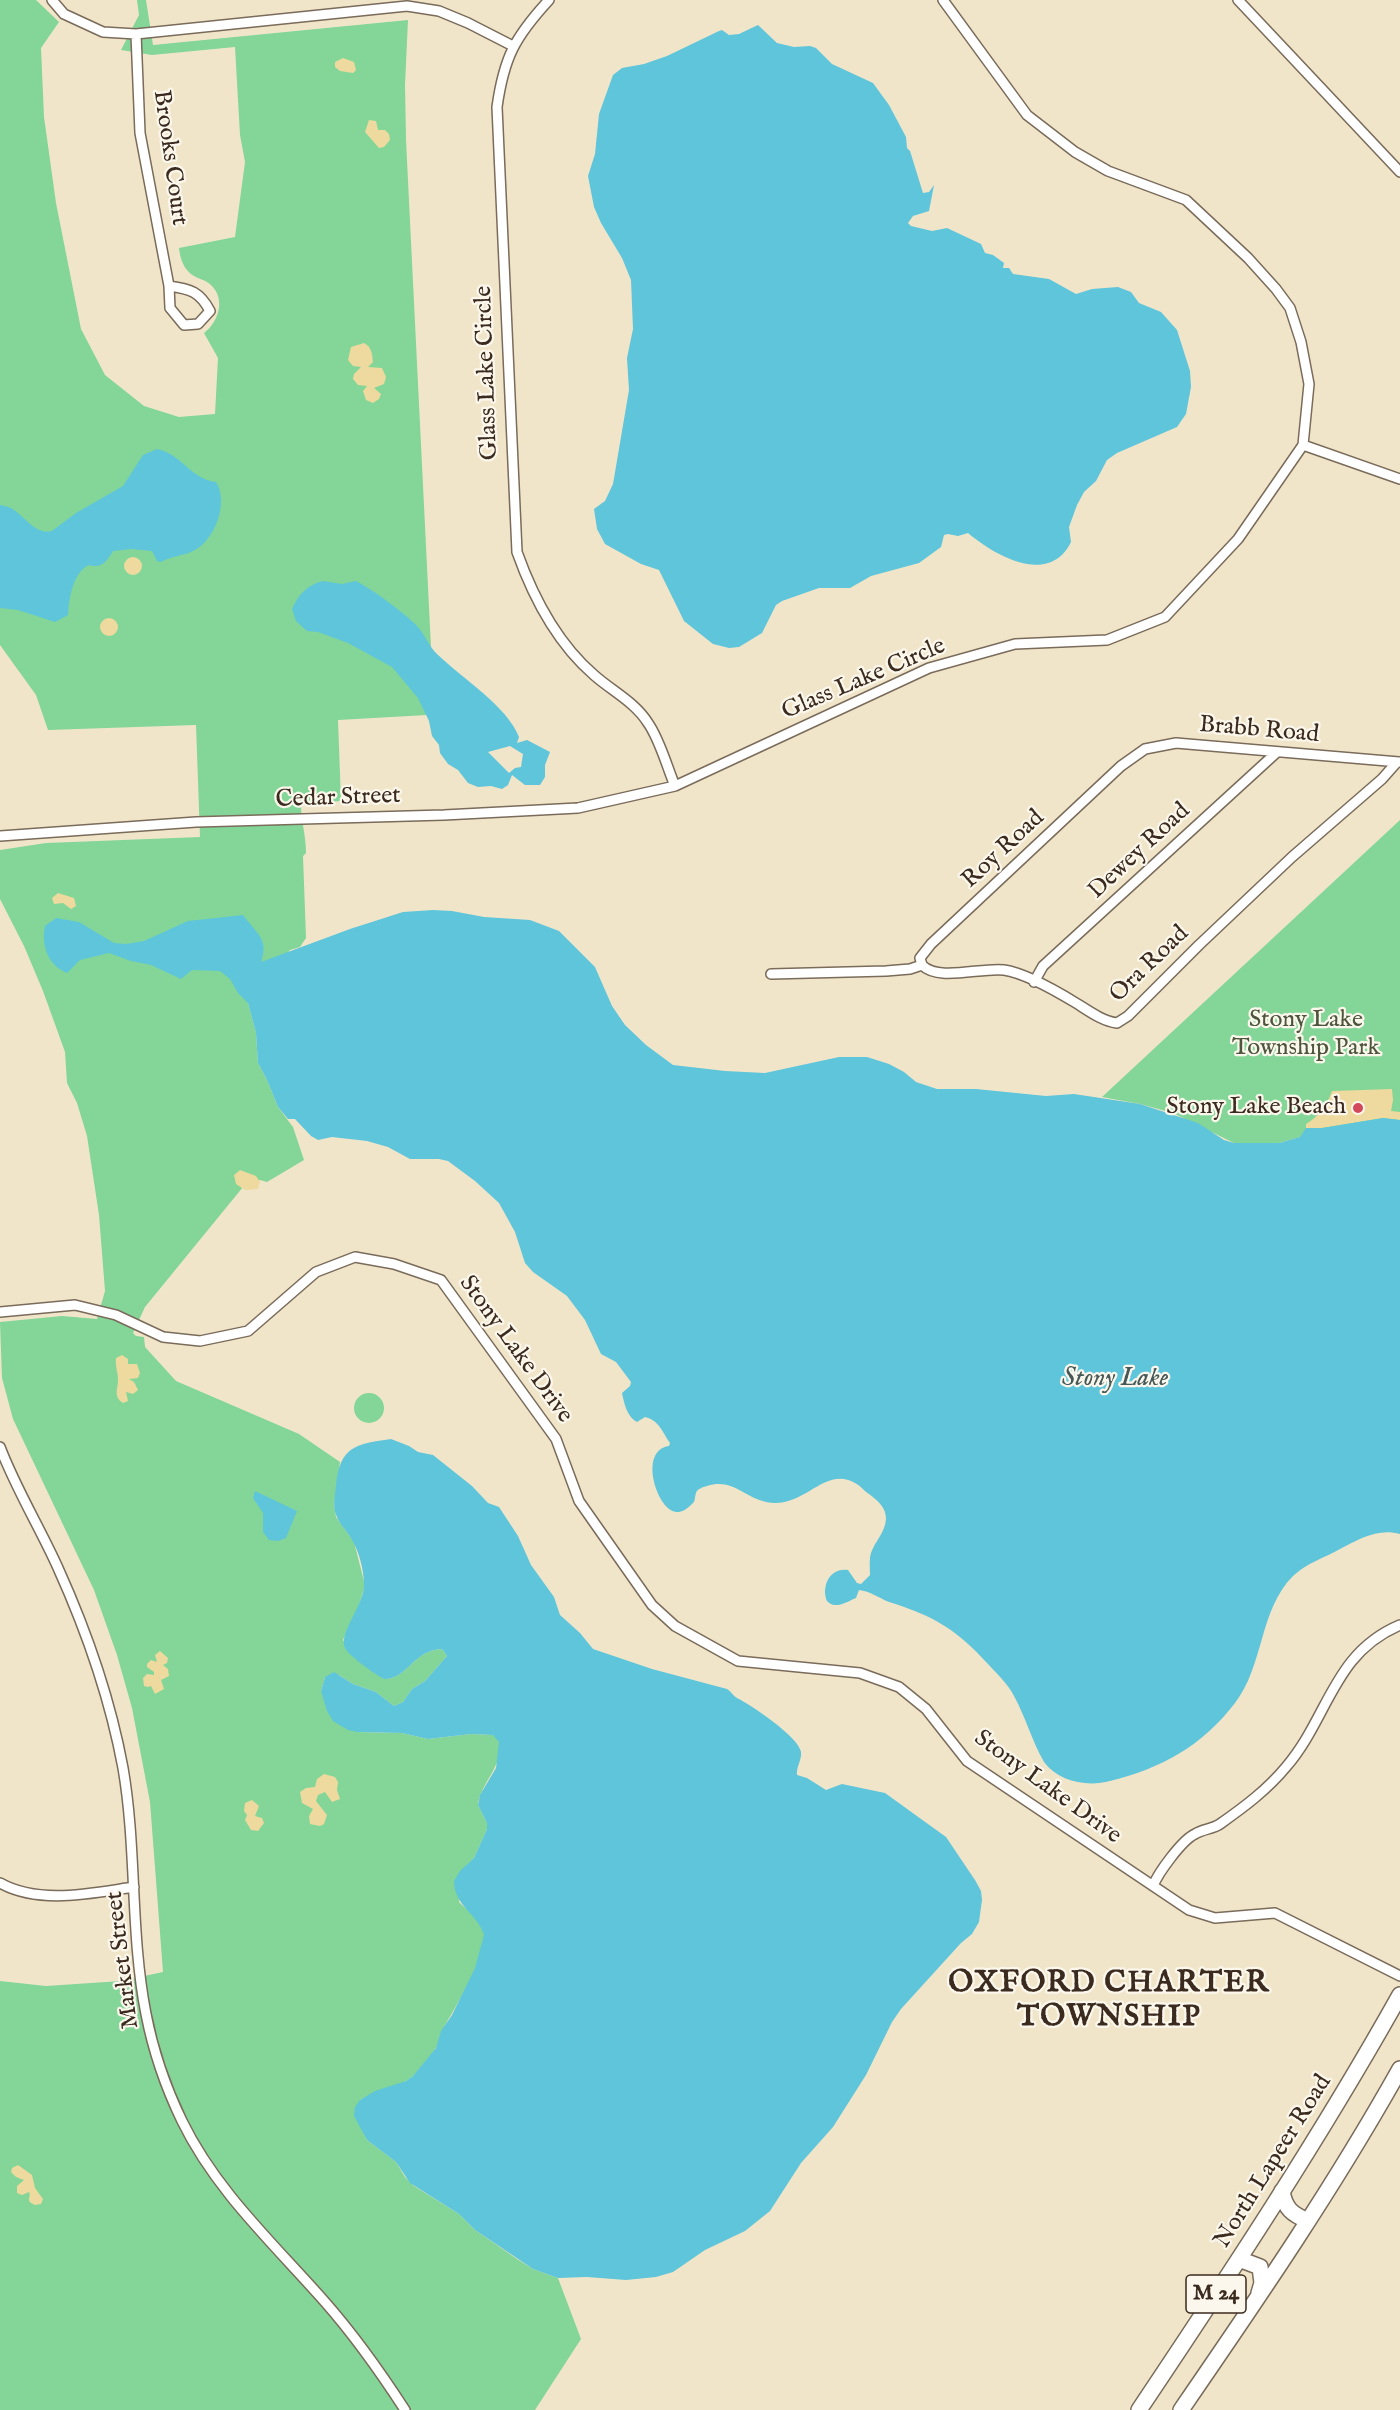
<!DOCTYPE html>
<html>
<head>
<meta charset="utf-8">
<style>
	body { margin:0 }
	canvas { display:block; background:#f0e5c9 }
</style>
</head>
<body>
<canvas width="1400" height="2410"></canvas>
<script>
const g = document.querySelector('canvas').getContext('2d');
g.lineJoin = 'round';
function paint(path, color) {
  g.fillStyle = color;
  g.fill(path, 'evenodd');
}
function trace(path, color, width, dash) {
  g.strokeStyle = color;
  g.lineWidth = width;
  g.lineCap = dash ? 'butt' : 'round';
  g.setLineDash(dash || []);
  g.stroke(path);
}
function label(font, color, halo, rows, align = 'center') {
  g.font = font + ' "IM FELL English",serif';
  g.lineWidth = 4.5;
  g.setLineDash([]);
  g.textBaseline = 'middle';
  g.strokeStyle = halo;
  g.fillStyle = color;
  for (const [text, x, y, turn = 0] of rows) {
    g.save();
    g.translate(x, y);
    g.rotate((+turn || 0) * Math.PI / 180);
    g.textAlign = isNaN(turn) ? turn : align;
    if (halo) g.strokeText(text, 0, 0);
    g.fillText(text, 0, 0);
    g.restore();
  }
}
paint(new Path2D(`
	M0 0H36L59 22 41 48 44 117 56 203 81 329 105 375 144 406 179 417 215 414 218 358 204 333C220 321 227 295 207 282 200 278 192 277 187 270 182 264 180 256 179 248L235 237 245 162 240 135 235 47 152 55 121 50 139 15 137 0H146L153 45 408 20 405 85 406 140 432 668 427 715 338 720 341 801 301 804C301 821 306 835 306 853L303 856 306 938 300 947 290 950 248 1003 256 1033 258 1063 267 1080 278 1107 293 1127 304 1160 267 1182 260 1180 243 1187 145 1307 133 1333 136 1336 144 1337 145 1347 176 1381 299 1434 340 1462 334 1504 336 1517 354 1542 365 1585 357 1612 343 1640 352 1655 384 1679C407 1680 413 1650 442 1649L447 1656 425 1681 412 1689 403 1702 394 1706 376 1692 353 1684 339 1675 325 1677 321 1691 357 1732 402 1733 428 1739 471 1734 493 1735 498 1738C506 1765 481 1781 478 1805L487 1823V1829L474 1858 465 1867 459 1902C468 1911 481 1920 484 1934 488 1954 453 2011 443 2029 440 2034 440 2041 437 2046 431 2056 422 2067 414 2075 400 2088 377 2090 360 2100L362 2130 367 2140 396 2162 405 2177 414 2186 459 2214 475 2230 517 2259 533 2269 558 2278 581 2339 535 2410H0V1981L46 1986 121 1981 163 1972 150 1802 132 1708 117 1655 94 1590 13 1419 2 1378 0 1322 62 1316 97 1319 105 1291 99 1215 87 1136 77 1103 67 1083 65 1052 43 991 24 946 0 899V850L46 843 200 837 196 725 48 730 36 695 0 645Z
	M1400 820V1120L1300 1137 1279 1143H1234L1173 1113 1140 1104 1102 1097Z
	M354 1408a15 15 0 1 1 30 0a15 15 0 1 1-30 0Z`), '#83d698');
paint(new Path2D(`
	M343 58 354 62 356 70 353 73 340 71 335 67V62Z
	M369 120 376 121 378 130H385L389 134 390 140 384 147 379 148 365 132Z
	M364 343C372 347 372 354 373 362L368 367 382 368 386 377 384 384 374 388 381 394 379 399 373 403 366 400 363 391 367 386 358 385 353 379 354 374 361 367 353 366 348 360 351 347Z
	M124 566a9 9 0 1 1 18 0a9 9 0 1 1-18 0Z
	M100 627a9 9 0 1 1 18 0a9 9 0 1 1-18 0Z
	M58 893 74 898 76 906 71 909 63 903 54 904 52 898Z
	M1392 1089 1393 1100 1391 1111 1400 1112V1120L1383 1118 1322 1128H1306V1124C1320 1115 1326 1107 1332 1091Z
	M240 1170 256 1176 260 1182 258 1189 245 1190 236 1184 234 1175Z
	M122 1355 128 1359V1364H137L140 1373 138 1378 129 1379 134 1382 138 1390 133 1394 126 1392 128 1401 123 1403C113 1396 118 1390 118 1379 118 1372 115 1366 116 1358Z
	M160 1651 168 1658 167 1663 163 1665 168 1669 169 1676 161 1680 164 1689 155 1694 151 1686 148 1687 144 1686 143 1678 147 1674 154 1675V1672L147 1667V1664L151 1660 157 1662 155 1655Z
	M324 1774 335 1777 338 1782 337 1790 340 1799 332 1802 325 1792 318 1795 316 1801 327 1815 324 1824 320 1826 310 1824 309 1816 313 1809 302 1803 300 1792 306 1788 315 1787 317 1779Z
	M252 1800 259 1806 255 1816 262 1818 264 1823 258 1831 251 1830 245 1820 247 1815 244 1811 245 1803Z
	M18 2165 32 2175 35 2188 43 2199 41 2204 35 2205C24 2200 32 2198 29 2192L22 2195 17 2193V2186L24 2180 16 2177 11 2172 12 2168Z`), '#eeda9e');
paint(new Path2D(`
	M758 25 777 43 794 47 810 46 816 48 832 64 873 83 889 105 906 137 907 148 910 151 923 193 929 192 934 185 929 211 913 216 908 223 911 226 932 231 947 228 981 244 985 253 993 255 1004 263 1003 268H1009L1013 274 1049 279 1076 294 1092 289 1118 287 1131 292 1139 303 1161 312 1177 330 1190 371 1191 387 1186 414 1177 427 1117 453 1107 460 1096 481 1084 492 1077 505 1069 527 1071 542C1049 587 994 555 968 533L958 536 948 534 944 535 941 547 919 563 871 576 850 588H819L782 601 776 605 762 633 739 647 729 648 713 644 684 621 659 570 641 564 605 544 597 529 594 509 605 501 613 484 629 390 627 358 633 329 631 280 622 258 601 223 594 207 588 176 595 154 599 114 613 75 622 68 644 64 667 56 719 31 722 30 729 35 739 34Z
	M157 449C182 454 190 479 216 482 229 502 215 541 193 551 183 556 171 556 161 562L157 561 152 551 131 549 113 551C107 561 102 569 89 565 73 572 69 598 68 615L55 622 18 610 0 608V505C5 506 10 507 14 510 26 518 36 535 52 531L76 513 123 486 143 455Z
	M323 581 342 584 356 581C373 590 402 611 416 625 425 634 429 647 438 655 462 678 507 706 519 737L517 743 527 740 550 752 545 765V777L540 785H525L512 775 508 785 502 789 491 786 478 787 468 783 458 770 448 764 440 753 439 745 432 736 429 721 418 698 392 667 348 643 318 632 307 631 296 621 292 609C299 594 307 585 323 581ZM510 746 523 754 521 767 515 768 509 773 488 752Z
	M433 910 452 911 484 917 530 920 559 931 595 967 612 1006 625 1025 646 1045 673 1065 725 1071 765 1073 839 1057H867L889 1064 904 1072 916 1082 937 1089H976L1046 1096 1074 1094 1140 1104 1198 1123 1224 1140 1234 1143H1279L1300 1137 1306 1128H1322L1383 1118 1400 1120V1534C1378 1528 1359 1539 1340 1549 1324 1558 1307 1563 1293 1576 1259 1610 1264 1666 1235 1703 1202 1746 1162 1768 1110 1781 1087 1787 1059 1782 1044 1762 1032 1741 1026 1718 1014 1696 1008 1684 997 1674 988 1664 956 1629 934 1616 889 1602 879 1598 870 1591 859 1590L856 1598C846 1602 836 1610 827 1601 821 1586 830 1567 848 1570L857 1583 861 1584 870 1575C870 1568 869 1559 871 1553 875 1541 885 1533 886 1519 886 1507 878 1501 869 1494 864 1491 861 1486 855 1483 824 1465 804 1510 766 1502 744 1497 732 1478 707 1486 703 1487 697 1489 696 1493 695 1496 695 1499 694 1502 690 1506 684 1512 678 1512 658 1514 637 1450 669 1446L670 1443C663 1433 659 1420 645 1417L637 1422C627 1417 624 1403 622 1393L630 1386 631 1382 616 1362 601 1354 585 1320 567 1296 533 1272 525 1263 515 1232 499 1203 475 1181 448 1161 439 1159H410L388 1147 367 1141 332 1137 318 1140 311 1136 295 1119H288L278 1107 267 1080 258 1063 256 1033 248 1003 238 993 230 979 220 971 192 970 181 979 151 965 131 961 109 953 80 960 67 973C48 965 41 946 45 926L56 918 79 922 114 943 126 944 144 941 188 921 243 915C257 934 269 939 261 962L350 929 403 912Z
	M391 1439 409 1446 418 1452 433 1455 472 1486 488 1503 499 1507 518 1536 531 1565 554 1597 560 1615 580 1633 593 1649 652 1669 727 1689C731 1691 733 1696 737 1698 751 1705 799 1737 801 1752 802 1760 796 1767 797 1775L807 1778 826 1790 842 1784 885 1793 946 1837 975 1880 981 1891 982 1900 979 1922 972 1934 961 1943 901 2009 892 2022 866 2075 833 2127 801 2163 770 2211 745 2231 705 2250 673 2272 656 2277 626 2280 587 2277 558 2278 533 2269 475 2230 459 2214 410 2183 396 2162 367 2140 354 2116 355 2107 360 2100 375 2091 406 2081 413 2076 436 2048 441 2031 452 2015 475 1968 484 1935C478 1914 454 1906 454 1881L460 1871 474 1858 487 1829V1823L478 1805 480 1795 496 1768 499 1742 493 1735 471 1734 428 1739 402 1733 357 1732 348 1730 333 1721 327 1711 321 1691 325 1677 334 1672 353 1684 376 1692 394 1706 403 1702 412 1689 425 1681 447 1656 442 1649C413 1650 407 1680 384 1679 376 1675 349 1656 345 1648 338 1633 365 1604 364 1584 364 1571 359 1551 352 1540 348 1532 340 1525 337 1517 332 1507 335 1496 336 1485 340 1446 356 1444 391 1439Z
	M255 1491 297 1511 286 1538 278 1541 269 1540 263 1532V1513L253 1498Z`), '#5ec5db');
const minor = new Path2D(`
	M52 0 64 14 103 32 136 34 407 6 439 11 468 23 513 46
	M549 0C515 37 504 57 497 107L517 552C533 597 557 643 594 675 612 691 635 702 648 723 660 740 667 767 675 786L929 668 1015 644 1107 640 1165 617 1238 539 1303 445 1309 384 1301 342 1290 308 1276 289 1248 258 1186 200 1108 171 1075 152 1027 115 943 0
	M1238 0 1400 172
	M136 34 140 133 169 286 170 308 184 325 198 324 210 311C200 292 191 289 169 286
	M1303 445 1400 479
	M0 836 196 822 444 815 578 808 675 786
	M922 965C938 982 982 967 1004 970 1024 973 1058 992 1076 1003 1089 1011 1102 1021 1117 1023L1128 1016 1199 945 1292 857 1382 779 1397 762
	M922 965 920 958 931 944 1121 766 1145 749 1176 743 1399 762
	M771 974 886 971 910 969 922 965
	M1034 982 1043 966 1276 753
	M0 1312 75 1305 116 1315 163 1337 200 1341 248 1331 316 1272 355 1257 394 1264 441 1280 556 1439 579 1501 652 1605 675 1626 738 1661 860 1673 899 1687 926 1709 967 1761 1189 1910 1215 1918 1275 1913 1400 1976
	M0 1447C16 1489 40 1528 58 1568 87 1632 110 1698 123 1768 137 1849 130 1933 146 2014 153 2050 166 2088 182 2121 216 2191 274 2244 325 2302 354 2335 381 2373 405 2410
	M0 1883C39 1905 92 1893 134 1887
	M1153 1886C1158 1873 1182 1840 1195 1834 1203 1829 1213 1829 1220 1824 1244 1807 1267 1790 1286 1767 1329 1717 1333 1653 1400 1625`);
const primary = new Path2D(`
	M1282 2191C1285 2209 1292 2214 1308 2221
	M1239 2259 1260 2267 1262 2283 1259 2293
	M1139 2410C1230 2274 1320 2138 1400 1995
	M1181 2410C1258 2298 1334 2187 1400 2069`);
trace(minor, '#7a6b5a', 12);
trace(primary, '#7a6b5a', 18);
trace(minor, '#fff', 9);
trace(primary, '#fff', 15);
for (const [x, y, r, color] of [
	[1358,1108,6,"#d1495b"]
]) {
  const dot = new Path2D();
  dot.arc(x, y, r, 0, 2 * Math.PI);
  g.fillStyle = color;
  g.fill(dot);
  trace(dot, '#fbf7ec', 2);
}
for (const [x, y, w] of [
	[1216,2294,60]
]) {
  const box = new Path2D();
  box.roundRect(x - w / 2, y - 19, w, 38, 4.5);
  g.fillStyle = '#fbf7ec';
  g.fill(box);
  trace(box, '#3b2a1e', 1.5);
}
label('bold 22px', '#3b2a1e', null, [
	["M 24",1216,2294]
]);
label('24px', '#3b2a1e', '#fbf7ec', [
	["Brooks Court",169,158,82],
	["Glass Lake Circle",488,373,-92],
	["Glass Lake Circle",864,680,-23],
	["Brabb Road",1259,731,5],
	["Cedar Street",338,799,-2],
	["Roy Road",1004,850,-43],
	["Dewey Road",1140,852,-43],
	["Ora Road",1150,965,-44],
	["Stony Lake Drive",515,1350,54],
	["Stony Lake Drive",1047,1788,36],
	["Market Street",124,1960,-97],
	["North Lapeer Road",1274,2162,-58]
]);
label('24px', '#4d553c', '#fbf7ec', [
	["Stony Lake",1306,1021],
	["Township Park",1306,1049]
]);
label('24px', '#3b2a1e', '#fbf7ec', [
	["Stony Lake Beach",1346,1108]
], 'right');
label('italic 26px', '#465857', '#fbf7ec', [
	["Stony Lake",1115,1380]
]);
g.letterSpacing = '1.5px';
label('bold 30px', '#3b2a1e', '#fbf7ec', [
	["OXFORD CHARTER",1109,1985],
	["TOWNSHIP",1109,2019]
]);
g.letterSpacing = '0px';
</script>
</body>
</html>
